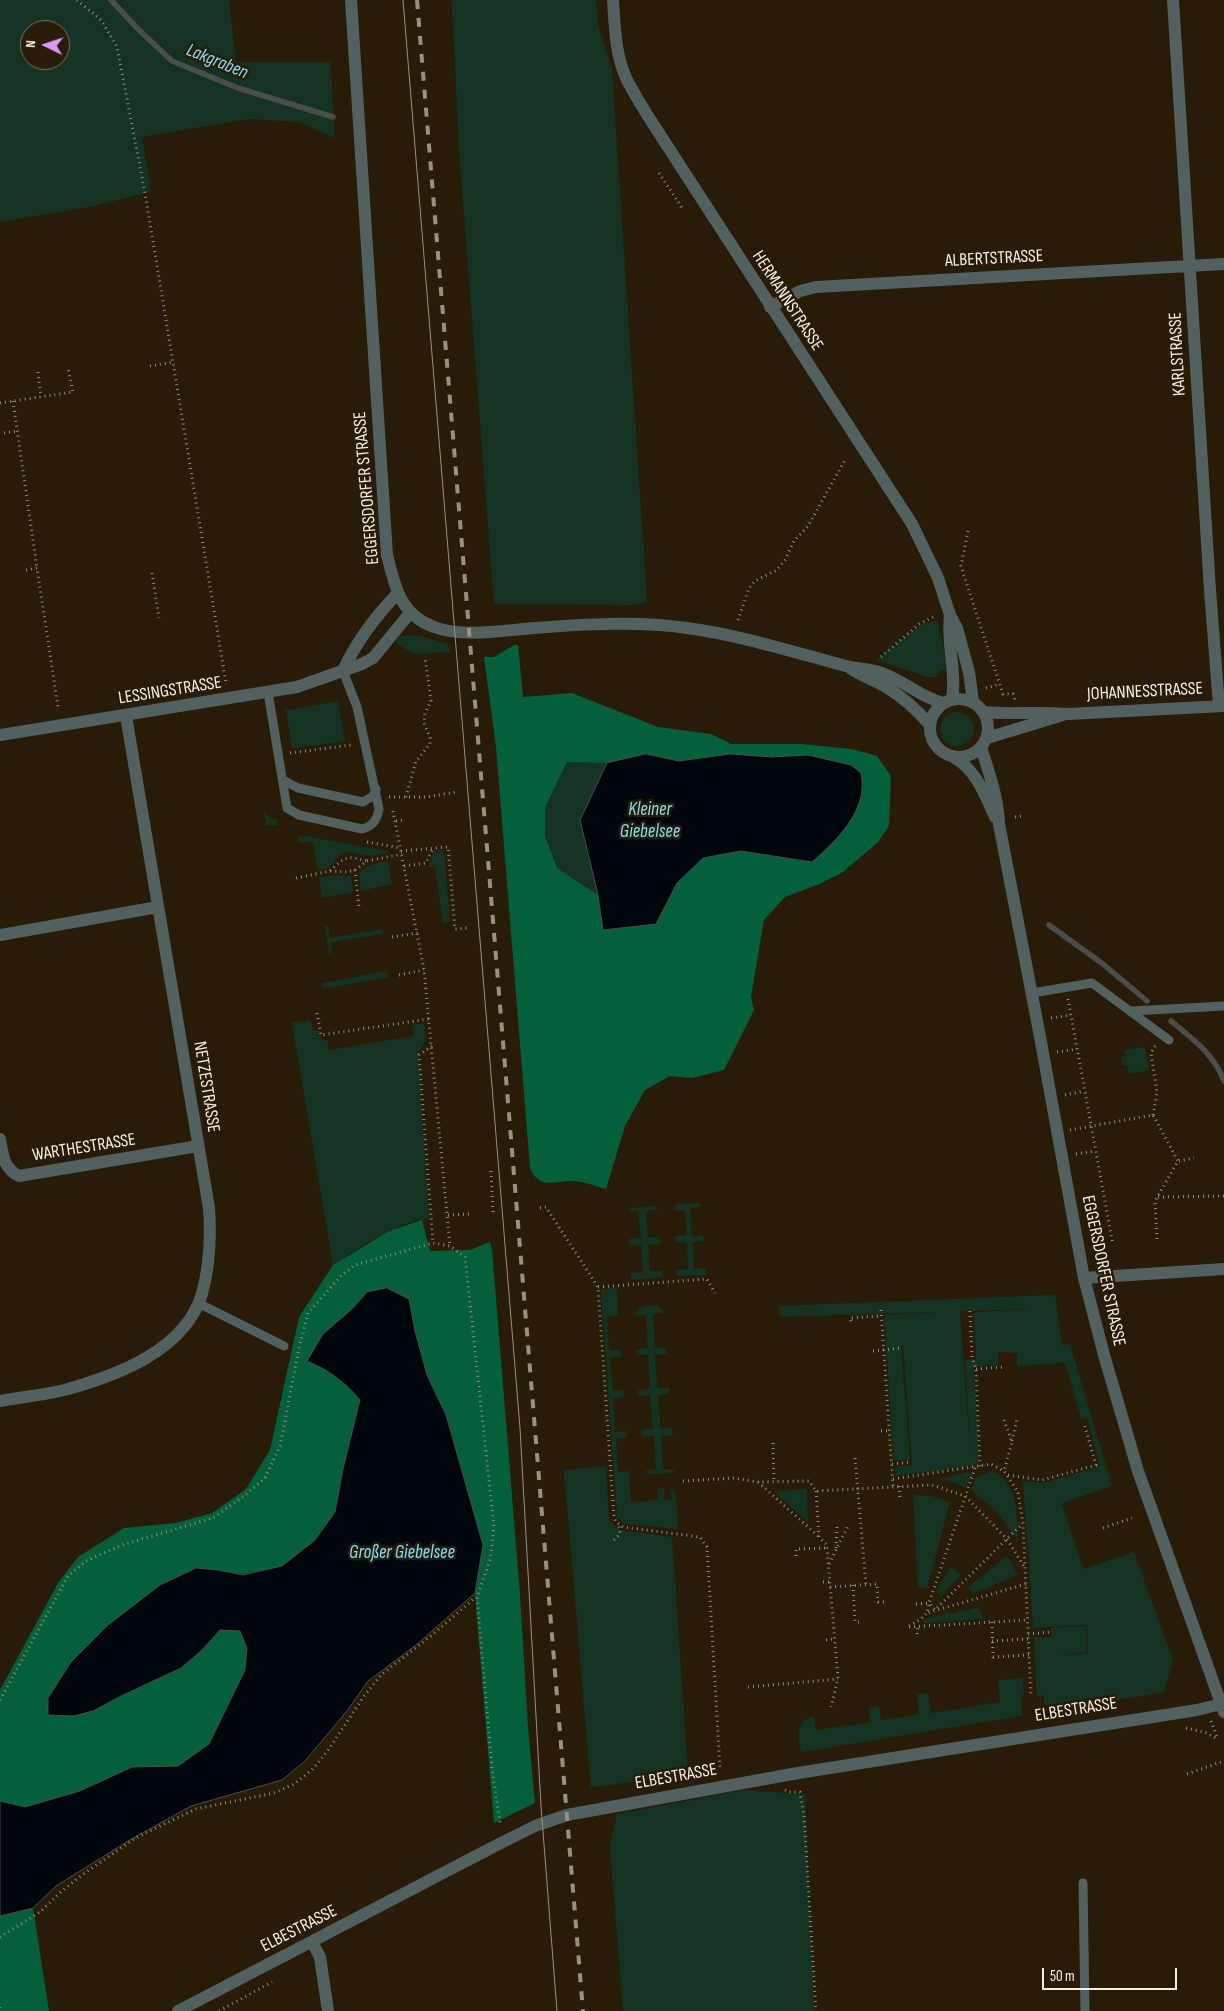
<!DOCTYPE html>
<html>
<head>
<meta charset="utf-8">
<style>
	body { margin:0 }
	#map { position:relative; width:1224px; height:2011px; overflow:hidden; background:#281c08; font-family:"Sofia Sans Condensed",sans-serif }
	canvas { display:block }
	.north { position:absolute; left:20px; top:20px; width:50px; height:50px; box-sizing:border-box; background:#281c08; border:1px solid #7b7060; border-radius:50%; rotate:274deg; font-size:14px; font-weight:700; line-height:20px; text-align:center; color:#f7efe3 }
	.north::after { content:''; display:block; margin:auto; width:18px; height:22px; background:#d99af7; clip-path:polygon(50% 0,100% 100%,50% 72%,0 100%) }
	.scale { position:absolute; left:1042px; top:1968px; width:135px; height:22px; box-sizing:border-box; border:2px solid #f7efe3; border-top:0; padding-left:6px; font-size:15px; line-height:18px; white-space:nowrap; color:#f7efe3; -webkit-text-stroke:4px #281c08; paint-order:stroke }
</style>
</head>
<body>
<div id="map">
<canvas width="1224" height="2011"></canvas>
<div class="north">N</div>
<div class="scale">50 m</div>
</div>
<script>
const g = document.querySelector('canvas').getContext('2d');
g.lineJoin = 'round';
function paint(path, color) {
  g.fillStyle = color;
  g.fill(path, 'evenodd');
}
function trace(path, color, width, dash) {
  g.strokeStyle = color;
  g.lineWidth = width;
  g.lineCap = dash ? 'butt' : 'round';
  g.setLineDash(dash || []);
  g.stroke(path);
}
function label(font, color, halo, rows, align = 'center') {
  g.font = font + ' "Sofia Sans Condensed",sans-serif';
  g.lineWidth = 5;
  g.setLineDash([]);
  g.textBaseline = 'middle';
  g.strokeStyle = halo;
  g.fillStyle = color;
  for (const [text, x, y, turn = 0] of rows) {
    g.save();
    g.translate(x, y);
    g.rotate((+turn || 0) * Math.PI / 180);
    g.textAlign = isNaN(turn) ? turn : align;
    if (halo) g.strokeText(text, 0, 0);
    g.fillText(text, 0, 0);
    g.restore();
  }
}
paint(new Path2D(`
	M0 0H229L236 62H330L335 138 299 122 250 119 142 137 151 192 89 207 0 222ZM30 30H60V60H30Z
	M452 0H596L598 25 612 70 647 602 632 605 494 604 459 150Z
	M938 621 946 663 945 670H941L936 677H928L876 660 921 625 928 622Z
	M408 635 420 636 448 644 450 652C422 651 419 662 395 641L401 636Z
	M338 701 345 741 292 749 286 710Z
	M940 729a17 17 0 1 1 34 0a17 17 0 1 1-34 0Z
	M567 762 607 763 580 820 598 895 557 868 545 836V808Z
	M263 802C265 811 266 819 277 819V825L266 826Z
	M305 836 390 852C383 854 374 856 366 855 359 855 349 849 343 853 332 859 334 870 318 870L313 842H298V837Z
	M444 850 450 922 443 923 435 867 429 868 433 851Z
	M388 861 392 884 361 891 359 872 373 864Z
	M330 876H351L353 892 322 898 319 877Z
	M328 926 330 938 382 929V934L331 942 332 953 329 954 325 927Z
	M387 971 388 977 323 989 322 983Z
	M311 1020 313 1031H320L321 1040H327L329 1050 414 1036 413 1025 424 1023 426 1041 418 1052 429 1219C394 1222 362 1247 333 1265L292 1023Z
	M1145 1047 1149 1070 1129 1074 1127 1065H1122L1121 1057 1126 1056 1124 1050Z
	M698 1203 702 1206 690 1209 692 1236 703 1235 704 1241 693 1242 694 1269 706 1268 707 1275 677 1276V1270L688 1269 687 1242 676 1243 675 1236 687 1235 685 1210H673L677 1204Z
	M655 1206 658 1209 646 1211 648 1237H660V1244L648 1245 650 1271 662 1270 663 1277 631 1280V1273L643 1272 641 1245 630 1246 629 1239 641 1238 638 1211 628 1212 631 1208Z
	M617 1287 618 1316 607 1317 609 1350H621V1357L610 1358 613 1391 623 1390 624 1397 613 1398 615 1432 626 1431 627 1437 616 1439 618 1472 629 1471 631 1502 658 1500 657 1489 664 1488V1500L672 1499 671 1488 676 1494 678 1529 624 1524 617 1517 601 1290Z
	M1050 1295H1055L1062 1345 1070 1344 1112 1486 1062 1503 1083 1569 1134 1552 1173 1660 1164 1692 1046 1713 1044 1695 1037 1696 1034 1637H1051V1628L1086 1626 1087 1652 1052 1656 1088 1653 1087 1625 1033 1628 1023 1481 1044 1483 1100 1466 1087 1417 1081 1419 1065 1363 1017 1366V1353L998 1352V1365L974 1367 979 1462 972 1466 895 1476V1467L912 1465 903 1346H901L910 1460H894L884 1315 939 1312 780 1317 779 1306ZM1030 1309 974 1312 976 1359 965 1360 971 1461 960 1311Z
	M656 1305 664 1312 653 1314 655 1348 665 1347 667 1354 655 1355 657 1388H669V1394L658 1395 660 1429 672 1428 673 1435 661 1436 663 1469H675L671 1473 648 1474 645 1471 656 1469 654 1436 642 1437 641 1430 653 1429 650 1395 639 1396 638 1390 650 1389 648 1355H636V1350L648 1348 646 1315H634L642 1306Z
	M606 1466 609 1519 614 1526 621 1530 672 1537 688 1773 591 1788 564 1470Z
	M992 1471C1020 1484 1016 1514 1018 1541L998 1513 971 1490 976 1477Z
	M968 1472 972 1475 966 1488 954 1482 940 1479Z
	M807 1489 808 1522 774 1491Z
	M913 1495 931 1496 950 1502 927 1589 918 1587Z
	M1007 1556 1018 1575 972 1594 968 1587Z
	M951 1567 961 1575 941 1596 936 1592Z
	M979 1607 983 1619 923 1623V1620L949 1612 950 1614Z
	M1023 1678 1024 1695 1021 1696 1022 1716 801 1752C799 1738 794 1719 814 1717L816 1730 870 1722 869 1708 879 1706 881 1720 919 1714 917 1694 928 1692 931 1713 1000 1702 998 1680Z
	M744 1790 805 1794 814 2011H623L610 1846 617 1814Z`), '#143322');
paint(new Path2D(`
	M514 645H518L523 697 572 693 658 727 711 734 731 744H801L851 749 877 756 891 776 889 826 878 842 843 872 817 885 785 897 764 920 751 997 754 1010 724 1070 692 1078 670 1076 645 1090 625 1126 606 1189C596 1186 585 1182 574 1181 555 1180 540 1191 530 1168L496 747 484 657H494ZM646 754 679 761 730 754 772 757 808 755 862 792C851 824 837 840 812 862L741 851 702 858 677 883 655 924 603 930 598 895 557 868 545 836V808L567 762 607 763Z
	M422 1220 430 1251 470 1250 490 1242 492 1249 520 1594 528 1727 535 1803 494 1823 475 1593 483 1545 446 1415 427 1375 415 1331 409 1300 367 1293 307 1361C329 1370 345 1382 360 1400L343 1469 335 1512 315 1540 283 1566 242 1574 196 1568C148 1599 90 1628 62 1679L93 1711 121 1696 181 1668 201 1651 220 1630 240 1631 247 1648 245 1670 209 1744 178 1766 132 1767 80 1791 25 1807 0 1801V1690L58 1583 78 1557 124 1528 176 1523 212 1513 246 1489 270 1450 299 1317 333 1265 389 1231Z
	M33 1908 49 2011H0V1916Z`), '#045f3a');
const water = new Path2D(`
	M646 754 679 761 730 754 772 757 808 755 851 765 861 773C869 810 837 840 812 862L741 851 703 858 677 883 656 924 603 930 598 895 580 820 607 763Z
	M387 1288 409 1299 415 1331 427 1375 446 1415 483 1545 475 1593 416 1645 368 1681 347 1711 305 1761 282 1780 191 1806 128 1841 56 1886 33 1908 0 1916V1801L25 1807 80 1791 132 1767 178 1766 209 1744 245 1670 247 1648 240 1631 220 1630 201 1651 181 1668 121 1696 93 1711 74 1716 48 1715V1698L71 1662 108 1625 160 1585 196 1568 218 1570 243 1575 282 1566 315 1540 335 1512 343 1469 360 1400C345 1382 329 1370 307 1361L323 1334 352 1309 367 1292Z`);
paint(water, '#00070c');
trace(water, '#4a4d4c', 1);
trace(new Path2D(`
	M111 0 139 30 172 61 238 88 333 117
	M1049 925 1103 964 1147 1001
	M1171 1021C1193 1039 1214 1054 1224 1081`), '#4a4d4c', 5.5);
trace(new Path2D(`
	M77 0 101 20 117 47 145 193 226 683
	M659 173 683 209
	M150 366 173 362
	M38 372 41 397
	M13 401 37 568
	M0 403 73 392 68 368
	M4 433 17 431
	M968 531 961 566 1003 694H1013L1015 700
	M26 570 37 568 58 707
	M152 573 159 618
	M738 620 749 588 755 581 777 570 785 560 794 541 808 526 845 460
	M881 657 919 624 935 616
	M986 688 1000 684
	M290 753 351 745
	M389 797H426L457 792
	M406 797 416 761 430 744V738L424 723 425 713 431 701 425 657
	M393 811 424 970 450 1246
	M1015 817 1022 816
	M396 821 404 820
	M367 842 400 848
	M401 851 448 847 455 929 468 928
	M404 866 426 863 433 848
	M355 870 359 907
	M330 871C345 857 346 855 367 861
	M296 878 330 871 347 872 355 870 367 861 402 854
	M392 937 418 933
	M399 975 424 970
	M1068 999 1113 1245
	M317 1013 321 1035 429 1019
	M1051 1018 1071 1015
	M432 1046 419 1055 433 1243
	M1057 1052 1077 1049
	M1065 1095 1084 1091
	M1153 1115 1157 1093 1151 1053 1156 1045
	M1070 1130 1153 1115 1178 1161
	M1076 1154 1095 1151
	M491 1171 493 1212
	M1158 1197 1224 1196
	M540 1208 546 1207 598 1287 614 1518 616 1522 623 1527 700 1537 707 1547 720 1769
	M448 1215 470 1214
	M1157 1239 1155 1201 1178 1161 1194 1158
	M598 1287 707 1279 715 1293
	M881 1310 893 1486
	M970 1311 972 1357 976 1369 980 1467
	M851 1321 850 1318 881 1316
	M873 1351 901 1348
	M976 1369 1004 1367V1369
	M1004 1420 1012 1442 1004 1471
	M881 1431H889
	M1012 1441 1017 1419
	M773 1443 774 1482
	M855 1458 866 1585
	M892 1464 912 1462
	M975 1468 929 1603 935 1610 1022 1524
	M1008 1475 1042 1480 1096 1465 1084 1423
	M893 1479 991 1464 1004 1471 1018 1492 1023 1524 1031 1697
	M683 1481 734 1478 758 1482 809 1481 816 1491 932 1485 965 1496 1007 1539 1025 1568
	M758 1482 818 1536
	M899 1486 900 1499
	M816 1491 819 1537 827 1545V1548L838 1679 831 1707
	M1103 1528 1132 1518
	M614 1540 620 1534 619 1525
	M836 1548 837 1527
	M796 1556V1549L827 1548
	M829 1564 848 1526
	M823 1582H830
	M853 1585 855 1622H859
	M830 1587 877 1584 878 1602H886
	M916 1604 929 1603 927 1613 1026 1584
	M992 1622 993 1657 1029 1655
	M909 1626 921 1619 927 1613
	M909 1627 1028 1620
	M917 1634 918 1626
	M1028 1634 1051 1632
	M826 1640 834 1639
	M992 1641 1028 1639
	M748 1687 838 1679
	M0 1700 68 1576 86 1561 122 1545 213 1518 244 1496 265 1478 280 1446 299 1348 308 1313 341 1276 355 1265 433 1243 450 1246 465 1257 494 1527 490 1560 477 1597 492 1769 500 1823
	M1211 1721 1218 1739
	M1186 1728 1207 1733 1217 1739
	M1187 1774 1224 1761
	M785 1790 789 1792H800L804 1816 816 2011
	M0 1937 40 1912 61 1892 82 1875 137 1837 196 1809 274 1793 294 1784 312 1770 329 1749 364 1696 381 1675 432 1635 476 1597
	M0 2007 1 2011
	M219 2011 272 1982`), '#948b7b', 3, [1, 4]);
trace(new Path2D(`
	M268 692 287 808 299 815 362 829C373 826 377 820 379 809L357 707 343 671
	M283 780 298 788 363 802 373 796 376 789
	M1032 993 1092 983 1169 1040
	M1131 1011 1224 1006
	M198 1303 284 1346
	M1083 1883 1085 2011`), '#536060', 9);
trace(new Path2D(`
	M613 0C615 28 615 56 628 82 633 92 640 102 646 113L912 524 938 578 950 615 957 628 969 672 973 702
	M1173 0 1210 590 1219 706
	M770 307 800 291 816 287 1224 264
	M950 615C946 644 957 671 952 699
	M984 712C1012 715 1040 711 1068 714L1224 706
	M987 738 1063 715
	M0 935 158 907
	M0 1139C3 1155 3 1168 19 1176L198 1146
	M1084 1278 1224 1269
	M0 1401C22 1397 46 1395 68 1389 118 1375 185 1350 202 1294 210 1265 211 1237 209 1208L126 716
	M312 1942 320 1957 328 2011`), '#536060', 12);
trace(new Path2D(`
	M351 0 387 555C395 586 400 615 434 627 463 638 505 630 535 628 585 624 638 621 687 628 739 635 790 651 842 665 855 669 869 668 882 673 904 681 921 697 943 703
	M851 669C862 676 874 680 886 687 903 697 917 710 930 725
	M343 671C356 642 375 617 397 594
	M930 728a29 29 0 1 1 58 0a29 29 0 1 1-58 0Z
	M0 735 297 687 362 664 373 658 410 613
	M981 747C989 773 998 797 999 824L1038 1026 1084 1278 1104 1355 1138 1471 1224 1712
	M953 757C976 769 985 795 995 817
	M178 2011 497 1845 535 1826 567 1815 798 1773 1197 1710 1221 1704`), '#536060', 12);
trace(new Path2D(`
	M403 0 520 1428 541 1806 557 2011`), '#999080', 1);
trace(new Path2D(`
	M417 0 583 2011`), '#999080', 4, [9, 9]);
label('18px', '#f7efe3', '#281c08', [
	["ALBERTSTRASSE",994,259,-3],
	["HERMANNSTRASSE",787,301,57],
	["KARLSTRASSE",1178,354,-93],
	["EGGERSDORFER STRASSE",367,488,-95],
	["LESSINGSTRASSE",170,691,-9],
	["JOHANNESSTRASSE",1145,692,-3],
	["NETZESTRASSE",206,1087,81],
	["WARTHESTRASSE",84,1148,-9],
	["EGGERSDORFER STRASSE",1103,1271,78],
	["ELBESTRASSE",1076,1710,-9],
	["ELBESTRASSE",676,1777,-10],
	["ELBESTRASSE",299,1929,-27]
]);
label('italic 19px', '#85ddf8', '#281c08', [
	["Lakgraben",217,62,22],
	["Kleiner",650,810],
	["Giebelsee",650,832],
	["Großer Giebelsee",402,1553]
]);
</script>
</body>
</html>
